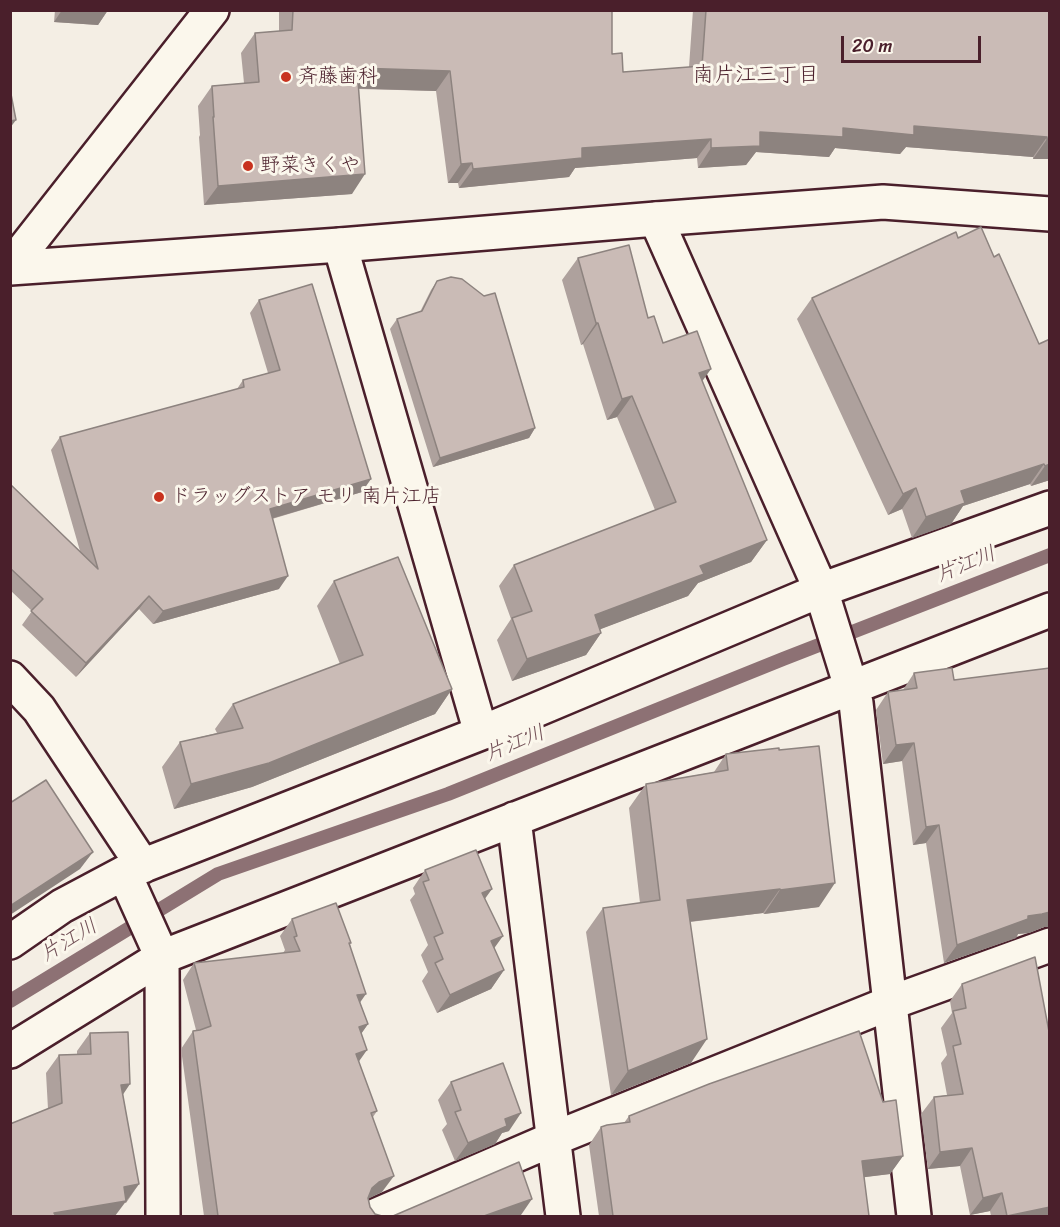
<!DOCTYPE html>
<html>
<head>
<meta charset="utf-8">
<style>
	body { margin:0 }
	#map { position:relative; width:1060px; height:1227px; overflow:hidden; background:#f4eee4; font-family:Sriracha,sans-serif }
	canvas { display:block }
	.frame { position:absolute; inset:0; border:12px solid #4a1f2b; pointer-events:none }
	.scale { position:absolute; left:841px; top:36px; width:140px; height:27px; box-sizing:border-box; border:3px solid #4a1f2b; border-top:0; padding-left:8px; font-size:18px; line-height:21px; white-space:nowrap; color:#4a1f2b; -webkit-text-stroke:4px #fbf7ec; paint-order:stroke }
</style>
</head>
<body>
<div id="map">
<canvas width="1060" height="1227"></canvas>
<div class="frame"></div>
<div class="scale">20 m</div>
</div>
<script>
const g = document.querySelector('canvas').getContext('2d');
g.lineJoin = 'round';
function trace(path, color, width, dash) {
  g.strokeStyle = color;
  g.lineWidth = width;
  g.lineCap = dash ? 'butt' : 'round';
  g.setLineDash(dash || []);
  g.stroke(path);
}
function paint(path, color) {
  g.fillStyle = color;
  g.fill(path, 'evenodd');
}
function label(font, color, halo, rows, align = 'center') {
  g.font = font + ' Sriracha,"Klee One",sans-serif';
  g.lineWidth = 6;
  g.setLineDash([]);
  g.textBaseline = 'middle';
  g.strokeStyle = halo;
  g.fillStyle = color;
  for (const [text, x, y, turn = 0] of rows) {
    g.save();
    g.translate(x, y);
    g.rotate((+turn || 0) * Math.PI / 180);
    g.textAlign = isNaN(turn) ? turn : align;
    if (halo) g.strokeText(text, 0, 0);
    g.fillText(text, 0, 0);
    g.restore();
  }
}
trace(new Path2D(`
	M10 1001 218 874 448 794 783 659 1050 555`), '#8d7174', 14);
const street = new Path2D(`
	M656 219 821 590 856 703 914 1216
	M340 245 481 733
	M10 678 39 709 143 866
	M514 819 563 1216
	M124 873 162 957 163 1216
	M10 942 62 906 124 873 481 733 821 590 1050 508
	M10 1051 162 957 1050 610
	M375 1216 553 1139 890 1003 1050 945`);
const secondary = new Path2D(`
	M10 267 212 10
	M10 268 340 245 656 219 883 202 1050 214`);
trace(street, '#4a1f2b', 38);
trace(secondary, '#4a1f2b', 38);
trace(street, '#fbf7ec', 33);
trace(secondary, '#fbf7ec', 33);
paint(new Path2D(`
	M55 10H108L98 25 54 22Z
	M279 10H612V54L623 72 689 67 693 10H1050V159H1033V157L906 147 900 154 835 148 829 157 756 152 746 165 698 168 697 158 575 168 569 177 459 188 458 183H448L436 91 359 89 352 194 204 205 199 137 200 135 198 106 212 86 244 83 241 53 255 33 279 31Z
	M958 238 994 257 1039 344 1050 339V480L1031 486 1030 484 963 506 951 524 912 538 902 509 888 515 797 319 812 298Z
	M578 258 648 318 663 343 702 382 767 540 751 562 698 583 688 596 600 629 601 633 586 655 512 681 497 640 511 619 499 586 514 565 655 510 617 417 607 420 583 344 581 345 562 280Z
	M437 281 535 428 529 438 433 467 390 329 397 319 420 312 431 290Z
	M259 300 362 492 272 519 279 589 153 624 139 609 76 677 22 625 32 611 10 590V484L80 551 51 450 60 437 237 389 243 380 268 373 250 313Z
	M334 581 452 689 435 714 252 787 174 809 162 767 180 742 217 733 215 729 233 704 340 664 317 606Z
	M1050 668V927H1044L1029 933 1018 934 1016 938 944 963 926 843 913 845 902 761 883 764 876 710 888 692 903 690 914 673 954 680Z
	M726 754 819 907 764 914 763 913 690 922 691 1063 611 1095 586 932 603 908 640 903 629 808 646 784 714 772Z
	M425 870 485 898 494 948 504 970 491 989 437 1013 422 981 428 972 421 955 428 945 410 900 415 894 413 888Z
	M292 919 351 943 350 944 360 1002 368 1024 361 1034 359 1062 377 1111 373 1117 382 1192 368 1198 370 1207 375 1214 382 1216H204L181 1049 193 1031 196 1030 183 980 194 963 283 953 285 950 280 936Z
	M962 984 1050 1216H991L990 1211 970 1215 960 1166 928 1169 921 1114 934 1097 947 1095 941 1063 947 1055 941 1028 952 1013 950 1001Z
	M90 1033 123 1095 139 1184 126 1203H125L48 1109 46 1073 59 1055 77 1054V1051Z
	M451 1082 509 1131 502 1133 495 1144 455 1161 442 1130 447 1124 438 1100Z
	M629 1116 903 1156 890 1174 864 1177 869 1216H599L589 1145 601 1127 624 1123Z`), '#aea19d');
paint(new Path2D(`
	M62 10H108L98 25 54 22Z
	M357 68 450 71 436 91 343 88Z
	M16 120 10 128V121Z
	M914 126 1047 137 1033 157 906 147 900 154 835 148 829 157 756 152 746 165 698 168 711 148 760 132Z
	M711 139 697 158 575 168 569 177 459 188 473 169 582 148Z
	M1047 139H1050V159H1033Z
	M472 163 458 183H448L461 164Z
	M365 174 352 194 204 205 218 186Z
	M596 323H598L583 344 581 345Z
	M711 369 696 390 699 373Z
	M632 396 617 417 607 420 622 399Z
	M535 428 529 438 433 467 440 458Z
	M1044 464 1030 484 963 506 951 524 912 538 926 517 961 491Z
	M1050 464V480L1031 486 1045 466Z
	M371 479 362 492 260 522 270 509Z
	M916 488 902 509 888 515 903 494Z
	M767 540 751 562 698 583 688 596 580 637 595 615 700 566Z
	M288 576 279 589 153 624 163 611Z
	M149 596 139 609 76 677 86 663Z
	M601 633 586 655 512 681 527 659Z
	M452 689 435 714 252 787 174 809 191 784Z
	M914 743 902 761 883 764 896 745Z
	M939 825 926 843 913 845 926 827Z
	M93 852 80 869 10 915V906Z
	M835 883 819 907 764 914 780 890Z
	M492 889 479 907 482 893Z
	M780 889 763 913 670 924 687 900Z
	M1050 912V927H1044L1029 933 1018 934 1016 938 944 963 957 945 1028 916Z
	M503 936 490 954 491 941Z
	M504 970 491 989 437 1013 450 995Z
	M366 994 354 1011 357 995Z
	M368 1024 356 1041 359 1027Z
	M707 1039 691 1063 611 1095 628 1071Z
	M367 1050 355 1067 356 1054Z
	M130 1084 118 1102 121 1085Z
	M521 1113 509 1131 502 1133 495 1144 455 1161 468 1143 505 1119Z
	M972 1148 960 1166 928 1169 940 1152Z
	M903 1156 890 1174 850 1179 862 1161Z
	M394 1176 382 1192 368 1199 372 1188 379 1182Z
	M139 1184 115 1216H52L54 1213 124 1187Z
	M1002 1193 990 1211 970 1215 983 1198Z
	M532 1199 521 1215 518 1216H484Z
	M1050 1207V1216H1006Z`), '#8d837f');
const building = new Path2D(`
	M293 10H612V54L622 53 623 72 702 66 706 10H1050V139H1047V137L914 126V135L843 128V137L760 132V146L711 148V139L582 148V158L473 169 472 163 461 164 450 71 357 68 365 174 218 186 213 117H214L212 86 259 82 255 33 292 30Z
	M10 89 16 120 10 121Z
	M981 227 994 257 999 254 1039 344 1050 339V464L1045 466 1044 464 961 491 965 503 926 517 916 488 903 494 812 298 956 232 958 238Z
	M629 245 648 318 654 316 663 343 697 331 711 369 699 373 767 540 700 566 704 574 595 615 601 633 527 659 512 618 532 611 514 565 676 502 632 396 622 399 598 323H596L578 258Z
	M451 277 462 279 484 296 495 293 535 428 440 458 397 319 422 311 437 281Z
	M312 284 371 479 270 509 288 576 163 611 149 596 86 663 31 611 43 599 10 568V484L98 569 60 437 244 387 243 380 280 370 259 300Z
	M398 557 452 689 269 763 191 784 180 742 243 728 233 704 363 655 334 581Z
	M952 668 954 680 1050 668V912L1042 914 1028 916V919L957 945 939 825 926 827 914 743 896 745 888 692 917 688 914 673Z
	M819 746 835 883 780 890V889L687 900 707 1039 628 1071 603 908 660 900 646 784 728 770 726 754 779 748V750Z
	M46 780 93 852 10 906V803Z
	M476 850 492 889 482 893 503 936 491 941 504 970 450 995 435 963 443 959 434 937 443 933 423 882 429 880 425 870Z
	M336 903 351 943H349L366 994 357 995 368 1024 359 1027 367 1050 356 1054 377 1111 371 1113 394 1176 379 1182 372 1188 368 1198 370 1207 375 1214 382 1216H218L193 1032V1031L200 1030 211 1026 194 963 300 951 294 937 297 936 292 919Z
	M1035 957 1050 1037V1207L1007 1216 1002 1193 983 1198 972 1148 940 1152 934 1097 963 1094 953 1046 961 1044 953 1011 966 1008 962 984Z
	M859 1031 883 1102 896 1100 903 1156 862 1161 869 1216H613L601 1127 607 1125 630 1122 629 1116 709 1084Z
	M128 1032 130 1084 121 1085 139 1184 124 1187 126 1201 54 1213 56 1216H10V1124L62 1103 59 1055 91 1054 90 1033Z
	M503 1063 521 1113 505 1119 507 1126 468 1143 455 1112 461 1110 451 1082Z
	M519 1162 532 1199 484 1216H393Z`);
paint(building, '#cabbb6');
trace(building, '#8d837f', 1.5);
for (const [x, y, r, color] of [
	[286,77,6,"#c8321e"],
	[248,166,6,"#c8321e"],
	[159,497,6,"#c8321e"]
]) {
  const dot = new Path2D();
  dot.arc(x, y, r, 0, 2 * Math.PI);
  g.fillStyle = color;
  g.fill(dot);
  trace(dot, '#fbf7ec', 2);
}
label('20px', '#4a1f2b', '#fbf7ec', [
	["斉藤歯科",298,77],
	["野菜きくや",260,166],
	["ドラッグストア モリ 南片江店",171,497]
], 'left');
label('21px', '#4a1f2b', '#fbf7ec', [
	["南片江三丁目",756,76]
]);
label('italic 21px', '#714f56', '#fbf7ec', [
	["片江川",966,565,-22],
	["片江川",515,744,-22],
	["片江川",69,941,-31]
]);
</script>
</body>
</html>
